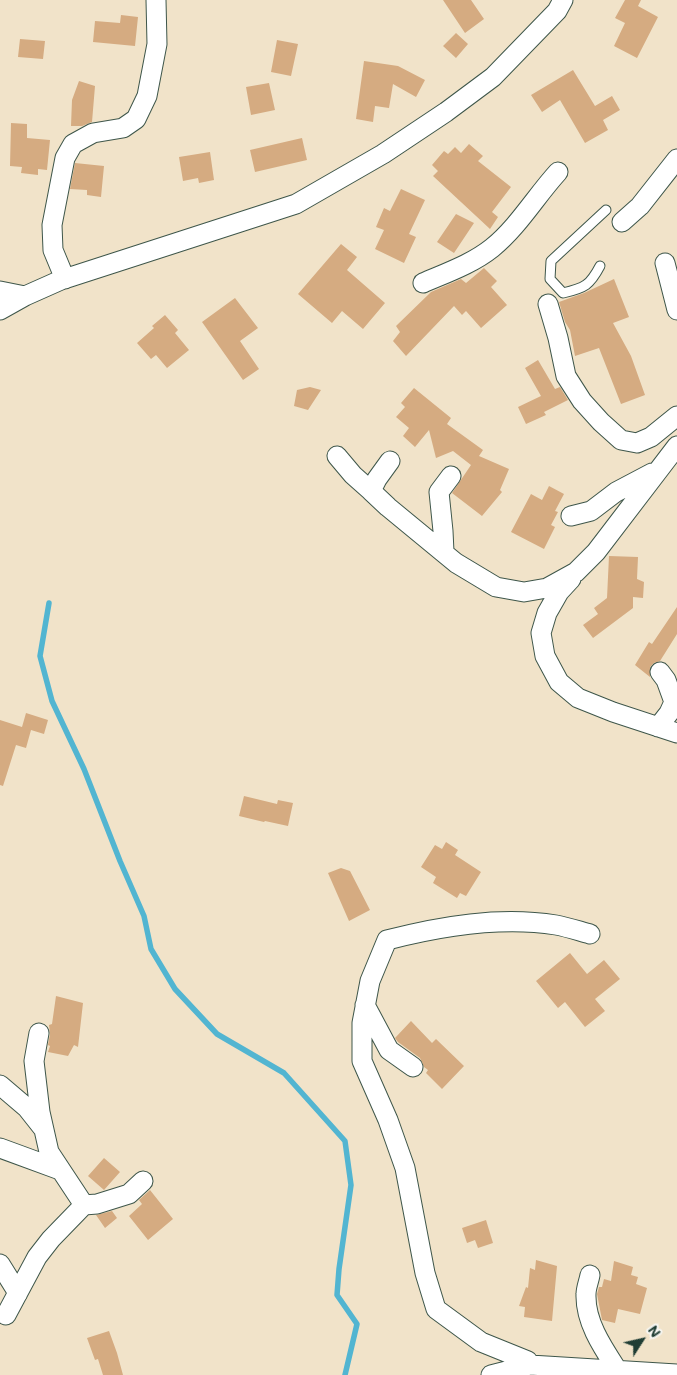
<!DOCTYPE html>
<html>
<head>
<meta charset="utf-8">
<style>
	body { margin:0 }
	#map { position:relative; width:677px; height:1375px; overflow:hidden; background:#f1e3c9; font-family:Mali,sans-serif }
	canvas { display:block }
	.north { position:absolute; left:617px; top:1315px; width:50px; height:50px; -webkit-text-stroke:4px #f6f6f2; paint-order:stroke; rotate:55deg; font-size:14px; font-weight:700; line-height:20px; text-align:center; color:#1f3d34 }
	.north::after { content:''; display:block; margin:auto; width:18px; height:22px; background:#1f3d34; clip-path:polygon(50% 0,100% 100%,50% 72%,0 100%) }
</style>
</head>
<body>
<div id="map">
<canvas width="677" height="1375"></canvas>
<div class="north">N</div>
</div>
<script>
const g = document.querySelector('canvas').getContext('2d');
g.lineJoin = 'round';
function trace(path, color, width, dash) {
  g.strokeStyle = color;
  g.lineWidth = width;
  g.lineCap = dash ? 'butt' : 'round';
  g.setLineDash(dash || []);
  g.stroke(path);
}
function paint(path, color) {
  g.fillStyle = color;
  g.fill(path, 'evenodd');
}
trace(new Path2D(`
	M49 603 40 656 52 701 84 769 120 861 144 916 151 949 175 989 217 1034 284 1073 345 1141 351 1185 339 1269 337 1295 357 1324 345 1375`), '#52b5d1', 5.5);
paint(new Path2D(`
	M443 0H471L484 19 465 33Z
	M625 0H641L638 6 658 17 637 58 614 46 625 23 615 18Z
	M121 15 138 17 135 46 93 42 95 21 120 23Z
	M456 33 468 44 456 58 443 46Z
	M20 39 45 41 43 59 18 57Z
	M277 40 298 44 291 76 271 72Z
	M364 61 398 66 425 80 416 97 393 84 389 108 375 106 373 122 356 119Z
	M573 70 595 106 612 96 620 110 603 120 608 130 585 143 560 100 542 112 531 95Z
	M79 81 95 86 92 122 82 126H71L72 100Z
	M269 83 275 110 251 115 246 87Z
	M11 123 27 124V138L50 140 47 170 38 169V175L21 173 22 167 10 166Z
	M302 138 307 160 255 172 250 150Z
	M469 144 483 156 478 161 511 187 492 212 498 217 490 229 433 176 438 171 432 165 444 151 448 154 455 147 461 153Z
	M210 152 214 180 199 183 198 178 183 181 179 157Z
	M75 163 104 166 101 197 87 195V190L70 189Z
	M401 189 425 200 409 234 416 237 404 263 375 249 384 230 376 227 384 208 390 211Z
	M456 214 474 223 454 253 437 242Z
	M341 244 357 257 347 270 385 303 363 329 342 311 332 323 298 294Z
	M484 268 497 281 491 287 507 305 481 328 466 311 462 315 454 306 406 356 393 341 400 332 396 326 431 292 461 279 466 283Z
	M614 279 629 317 613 323 631 356 645 395 621 404 599 348 575 356 570 330 565 322 559 302 584 293Z
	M235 298 258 328 240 341 259 369 243 380 202 322Z
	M165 315 178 330 175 333 189 350 167 368 156 355 151 359 137 343 154 328 152 326Z
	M538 360 555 389 560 387 568 400 544 412 546 415 526 424 518 407 541 396 525 368Z
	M310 387 321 390 308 410 294 406 297 390Z
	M414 388 451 418 447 424 483 450 479 456 509 469 500 490 502 492 482 516 452 493 471 465 453 451 436 458 429 430 415 447 403 436 409 428 396 417 405 407 401 403Z
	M549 486 564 494 555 511 558 512 551 525 555 527 544 549 511 532 531 494 542 500Z
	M609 556 638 557 637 579 644 582 643 598 633 597V608L593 638 583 625 598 614 594 608 607 598Z
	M677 607V634L660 661 654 663 650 667V677L635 665 649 642 652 644Z
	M26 713 48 720 44 734 31 730 26 748 16 745 3 786 0 785V720L22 727Z
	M244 796 277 804 278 800 293 803 288 826 265 821 264 822 239 816Z
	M446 842 458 850 455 855 481 872 466 896 460 893 457 898 433 883 436 877 421 867 435 845 442 849Z
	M341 868 350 871 370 910 349 921 328 873Z
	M570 953 587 974 604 960 620 979 595 999 605 1011 585 1027 565 1002 558 1008 536 981Z
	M56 996 83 1003 78 1047 74 1045 68 1056 48 1052 50 1046 48 1045 50 1034 49 1025 52 1024Z
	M411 1021 432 1043 436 1039 464 1066 442 1089 426 1073 428 1070 424 1067 420 1058 398 1042 395 1038Z
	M104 1158 120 1172 104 1190 88 1176Z
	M150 1190 173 1219 148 1240 129 1216 142 1204 139 1200Z
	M112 1211 117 1218 105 1228 96 1215Z
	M486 1220 493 1243 478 1248 475 1240 467 1243 462 1228Z
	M536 1260 557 1266 552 1321 524 1317 525 1307 519 1306 526 1287 528 1288 530 1268 535 1270Z
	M614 1261 633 1267 631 1275 638 1277 636 1284 647 1288 640 1314 618 1309 615 1323 602 1320 597 1294 599 1287H602L604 1279 611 1281Z
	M109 1331 117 1353 123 1375H103L98 1359 95 1360 87 1338Z`), '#d5ab81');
const lane = new Path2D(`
	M600 266C590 285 585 288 563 293L550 279 551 261 606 210`);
const street = new Path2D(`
	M622 222 640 206 677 159
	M665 263 677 310
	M65 279 53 250 52 225 65 158 73 144 93 133 123 128 136 119 147 96 157 44 156 0
	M423 283C446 273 472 264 492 248 518 227 536 196 558 172
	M0 291 25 296
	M548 304 558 338 566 376 582 401 601 422 621 440 637 443 651 437 677 416
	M0 310 25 296 61 280 296 204 383 154 446 112 493 77 557 11 563 0
	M337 456 353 475 371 491
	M390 461 377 479 371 491 388 507 456 563 496 587 524 592 547 588 576 572 596 552 677 446
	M571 516 591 511 616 492 652 473
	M444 552 443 531 439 492 451 476
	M571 579 559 592 547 613 541 633 545 656 559 682 578 698 613 712 677 733
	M658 727 669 713 674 702 666 680 660 672
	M365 1005 389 1050 413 1067
	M39 1033 34 1061 40 1112 49 1152 84 1205
	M0 1085 27 1108 42 1127
	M0 1148 60 1170
	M0 1264 18 1293
	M590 1275C589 1281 586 1288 586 1294 585 1322 603 1348 618 1371
	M6 1315 37 1257 51 1239 84 1205 97 1204 129 1194 143 1181
	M528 1361 481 1342 436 1309 425 1273 405 1168 388 1120 362 1061V1023L370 981 387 940C441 926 500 916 556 925 567 927 579 931 590 934
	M491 1375 530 1365 677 1374`);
trace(lane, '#3e564a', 11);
trace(street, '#3e564a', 21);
trace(lane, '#fff', 9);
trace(street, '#fff', 19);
</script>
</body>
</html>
